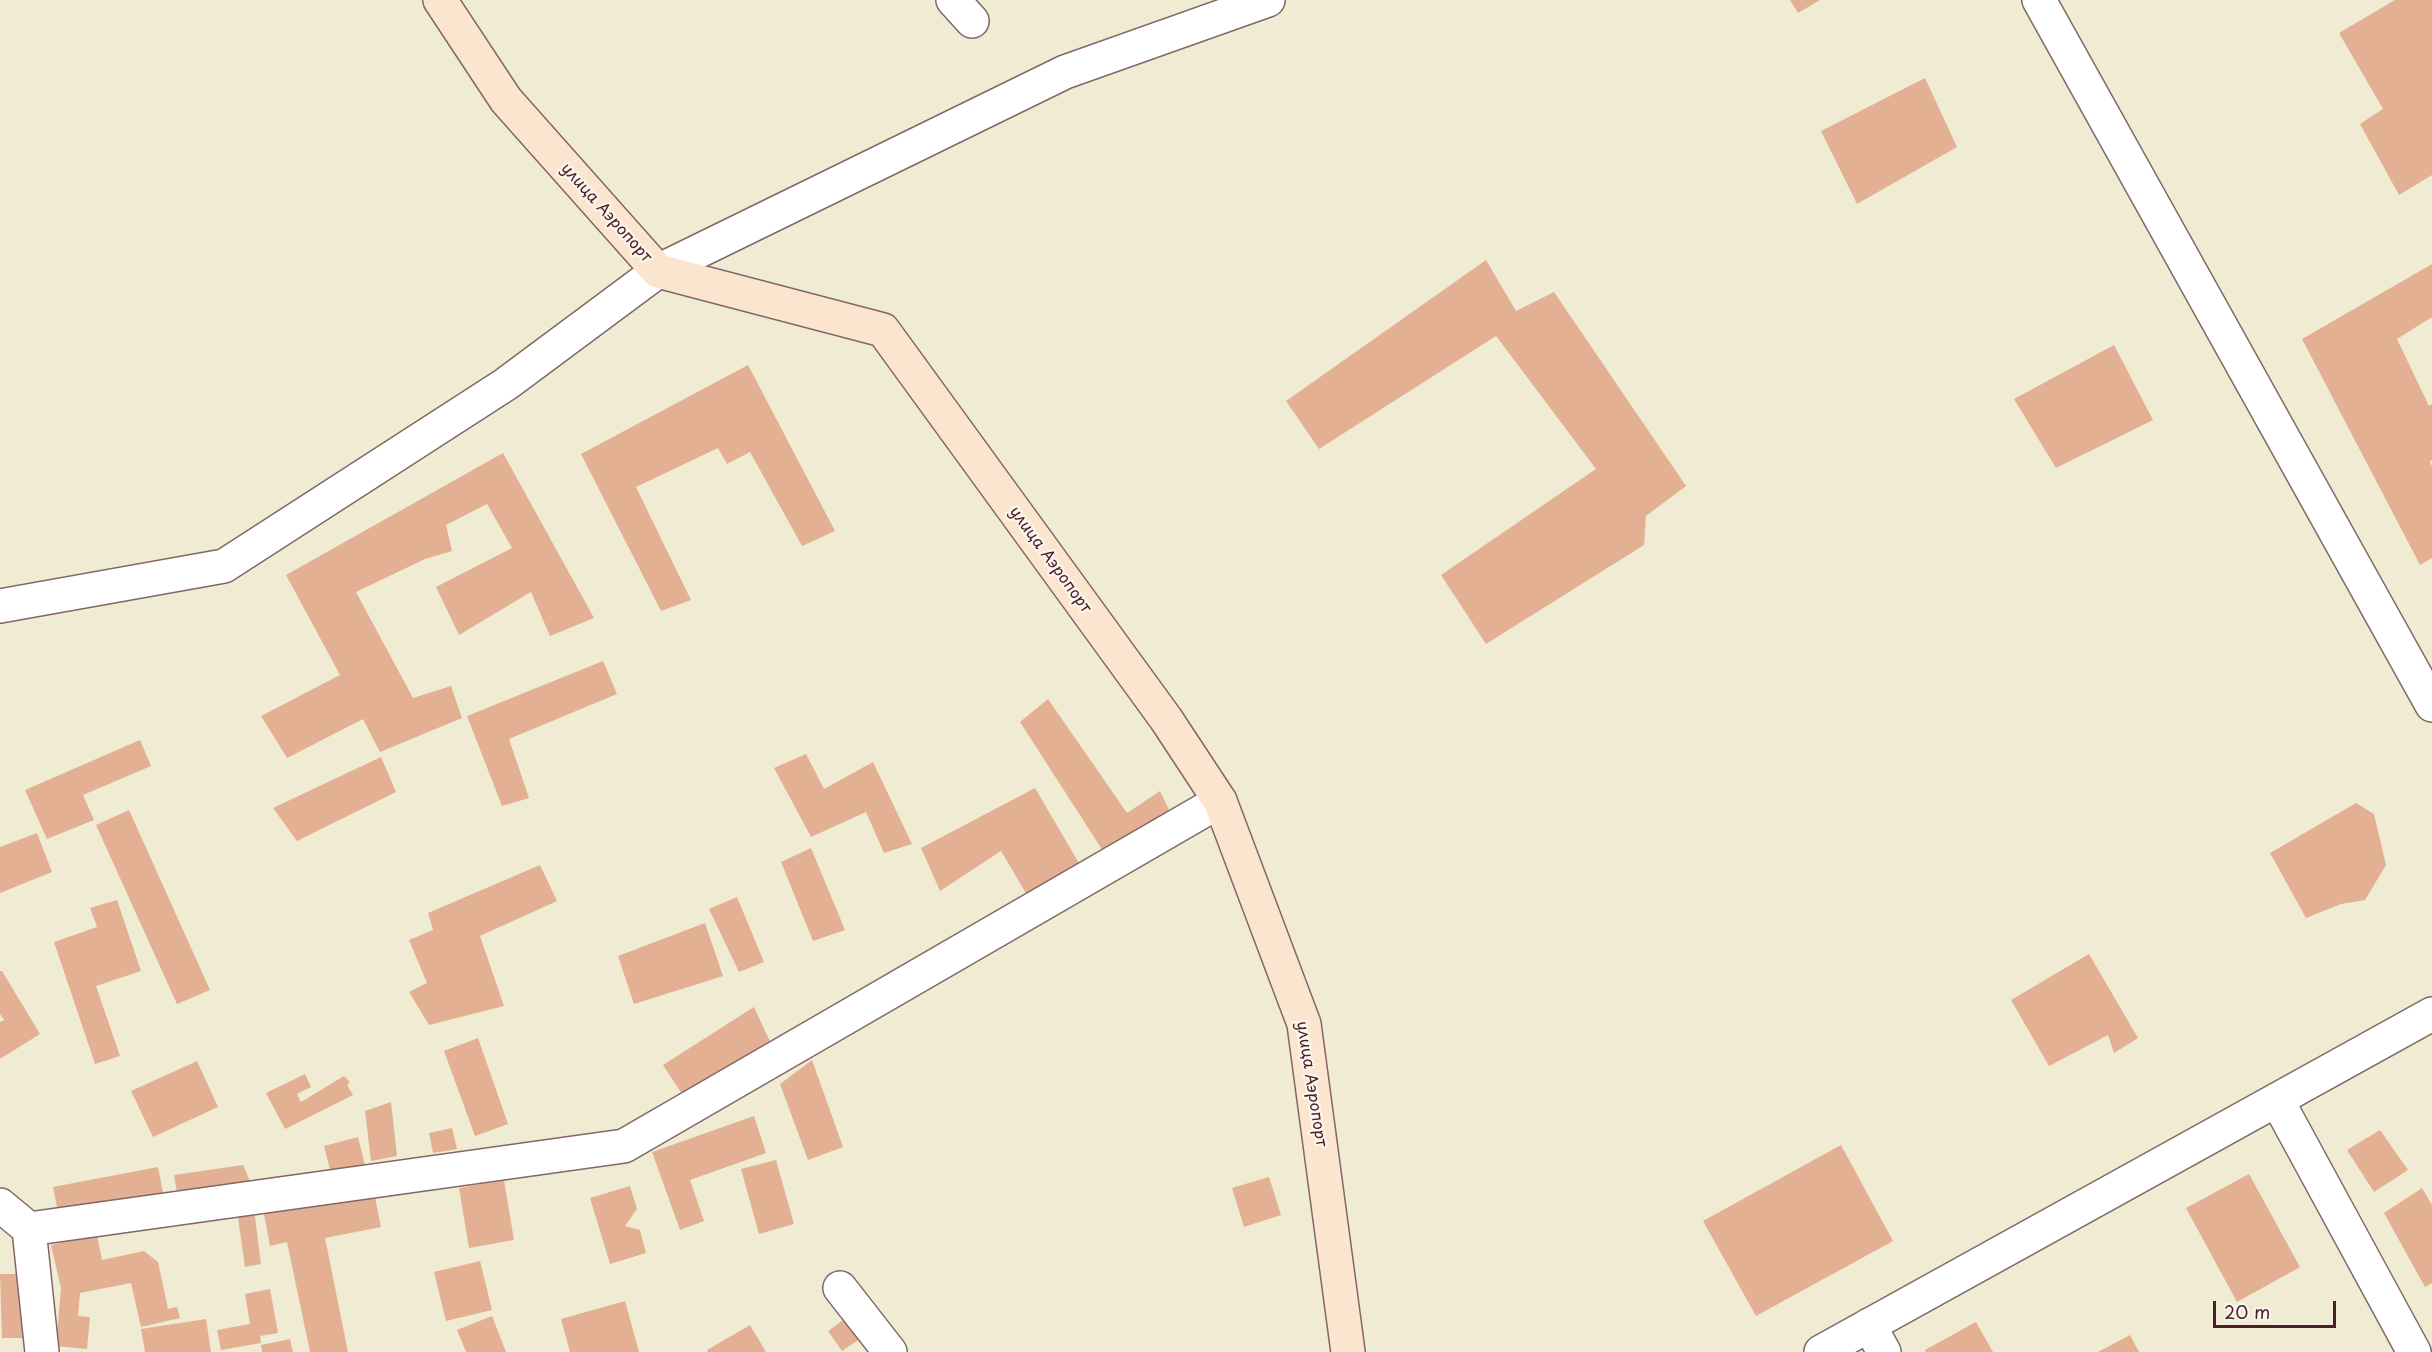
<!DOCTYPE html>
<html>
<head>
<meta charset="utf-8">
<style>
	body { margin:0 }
	#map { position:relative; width:2432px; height:1352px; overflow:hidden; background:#f0ebd3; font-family:"Playpen Sans",sans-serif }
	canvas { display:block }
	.scale { position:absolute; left:2213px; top:1301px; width:123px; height:27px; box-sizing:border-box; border:3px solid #4a1f2b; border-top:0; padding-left:8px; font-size:18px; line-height:21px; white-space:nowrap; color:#4a1f2b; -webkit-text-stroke:4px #fbf7ec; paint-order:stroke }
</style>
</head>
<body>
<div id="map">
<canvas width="2432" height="1352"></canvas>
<div class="scale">20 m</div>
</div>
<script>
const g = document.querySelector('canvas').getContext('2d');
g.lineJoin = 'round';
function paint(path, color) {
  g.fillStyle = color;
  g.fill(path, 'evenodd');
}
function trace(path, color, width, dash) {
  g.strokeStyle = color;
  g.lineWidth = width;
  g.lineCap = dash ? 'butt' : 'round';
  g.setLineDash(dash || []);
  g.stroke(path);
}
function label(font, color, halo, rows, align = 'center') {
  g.font = font + ' "Playpen Sans",sans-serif';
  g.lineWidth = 4.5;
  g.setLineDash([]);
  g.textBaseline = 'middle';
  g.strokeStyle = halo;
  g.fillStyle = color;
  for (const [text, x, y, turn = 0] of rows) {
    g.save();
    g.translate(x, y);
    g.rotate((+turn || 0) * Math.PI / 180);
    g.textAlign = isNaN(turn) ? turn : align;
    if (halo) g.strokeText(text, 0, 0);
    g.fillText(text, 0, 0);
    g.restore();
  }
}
paint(new Path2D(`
	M1790 0H1820L1798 13Z
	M2395 0H2432V175L2399 195 2360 124 2383 109 2339 33Z
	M1925 78 1957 147 1857 204 1821 131Z
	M1486 260 1516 311 1554 292 1686 486 1646 516 1644 545 1486 644 1441 575 1596 469 1496 336 1319 449 1286 401Z
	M2432 264V317L2397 339 2429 406 2432 404V460L2430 462 2432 466V558L2420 565 2302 339Z
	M2114 345 2153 420 2056 468 2014 399Z
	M748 365 835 531 802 546 750 452 727 464 718 448 636 487 691 600 661 611 581 454Z
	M503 453 594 618 550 636 531 592 459 635 436 587 512 548 487 504 446 525 452 551 425 559 356 592 413 698 451 686 462 718 380 752 363 719 287 758 261 716 340 675 286 575Z
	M603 661 617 694 509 739 529 798 502 806 467 716Z
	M1048 699 1127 813 1160 791 1171 814 1103 851 1020 722Z
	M140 740 151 766 83 795 94 820 47 839 25 790Z
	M806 754 824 789 873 762 912 844 884 853 866 812 811 837 774 768Z
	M381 757 396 792 297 841 273 808Z
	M1035 788 1083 870 1030 900 1001 851 940 891 921 848Z
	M2356 803 2374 814 2386 865 2365 900 2341 904 2306 918 2270 853Z
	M129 810 210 990 177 1004 96 825Z
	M37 833 52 872 0 893V847Z
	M811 848 845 930 813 941 781 862Z
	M540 865 557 901 480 936 504 1006 429 1025 409 992 427 983 409 940 433 930 428 913Z
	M737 897 764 962 739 972 709 909Z
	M117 900 141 971 96 986 120 1056 95 1064 54 942 97 927 90 908Z
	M705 923 723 976 634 1004 618 956Z
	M2089 954 2138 1038 2114 1053 2108 1035 2049 1066 2011 1000Z
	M0 971H2L40 1034 0 1059V1022L4 1020 0 1014Z
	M754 1007 772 1046 684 1097 663 1065Z
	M478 1038 508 1124 475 1136 444 1051Z
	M812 1060 843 1147 808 1160 780 1084Z
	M197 1061 218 1107 153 1137 131 1091Z
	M305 1074 311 1087 297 1094 301 1102 344 1076 350 1082 347 1085 353 1095 285 1129 266 1093Z
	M391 1102 397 1156 371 1161 365 1111Z
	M754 1116 766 1153 690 1180 704 1221 680 1230 652 1152Z
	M452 1128 457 1149 433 1153 429 1133Z
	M2380 1130 2408 1170 2374 1192 2347 1150Z
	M358 1137 366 1169 332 1178 324 1146Z
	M1841 1145 1893 1241 1756 1316 1703 1221Z
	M776 1160 794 1224 759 1234 741 1169Z
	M243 1165 253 1188 178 1199 174 1175Z
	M158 1167 164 1197 59 1217 53 1187Z
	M2249 1174 2300 1267 2237 1302 2186 1208Z
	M1269 1177 1281 1215 1244 1227 1232 1188Z
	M504 1180 514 1240 469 1248 459 1188Z
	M630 1186 637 1209 625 1226 640 1230 646 1253 610 1264 590 1198Z
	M373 1187 381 1227 325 1238 348 1352H310L287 1242 270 1246 263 1209Z
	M2422 1188 2432 1205V1283L2425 1287 2384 1213Z
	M254 1209 261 1264 245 1267 237 1211Z
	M97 1235 102 1260 144 1251 158 1262 168 1309 177 1307 180 1318 141 1327 131 1283 80 1293 78 1316 90 1317 87 1349 56 1346 61 1288 51 1245Z
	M480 1261 492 1310 446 1321 434 1272Z
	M0 1274H25V1338H2Z
	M270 1289 278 1333 260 1336 261 1343 221 1350 217 1330 250 1324 245 1294Z
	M625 1301 639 1352H570L561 1319Z
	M492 1316 506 1352H466L457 1330Z
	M846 1318 861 1338 842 1351 828 1331Z
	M206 1319 211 1352H145L141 1329Z
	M1976 1322 1993 1352H1926L1925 1350Z
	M750 1325 766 1352H708L707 1350Z
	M2130 1335 2139 1352H2098Z
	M290 1339 293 1352H262L261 1345Z`), '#e4b094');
const street = new Path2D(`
	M953 0 972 21
	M2039 0 2432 705
	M0 606 224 566 506 384 658 271 1065 72 1268 0
	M2277 1100 2414 1352
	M0 1205 29 1229 624 1146 1220 801
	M29 1229 42 1352
	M840 1288 890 1352
	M1869 1325 1884 1352
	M1821 1352 2432 1014`);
const secondary = new Path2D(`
	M440 0 506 100 658 271 883 330 1166 719 1220 801 1304 1024 1348 1352`);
trace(street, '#846666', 36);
trace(secondary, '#846666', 36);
trace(street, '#fff', 33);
trace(secondary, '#fce5cf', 33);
label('16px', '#4a1f2b', '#fbf7ec', [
	["улица Аэропорт",606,213,48],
	["улица Аэропорт",1050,560,54],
	["улица Аэропорт",1311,1084,81]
]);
</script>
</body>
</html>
